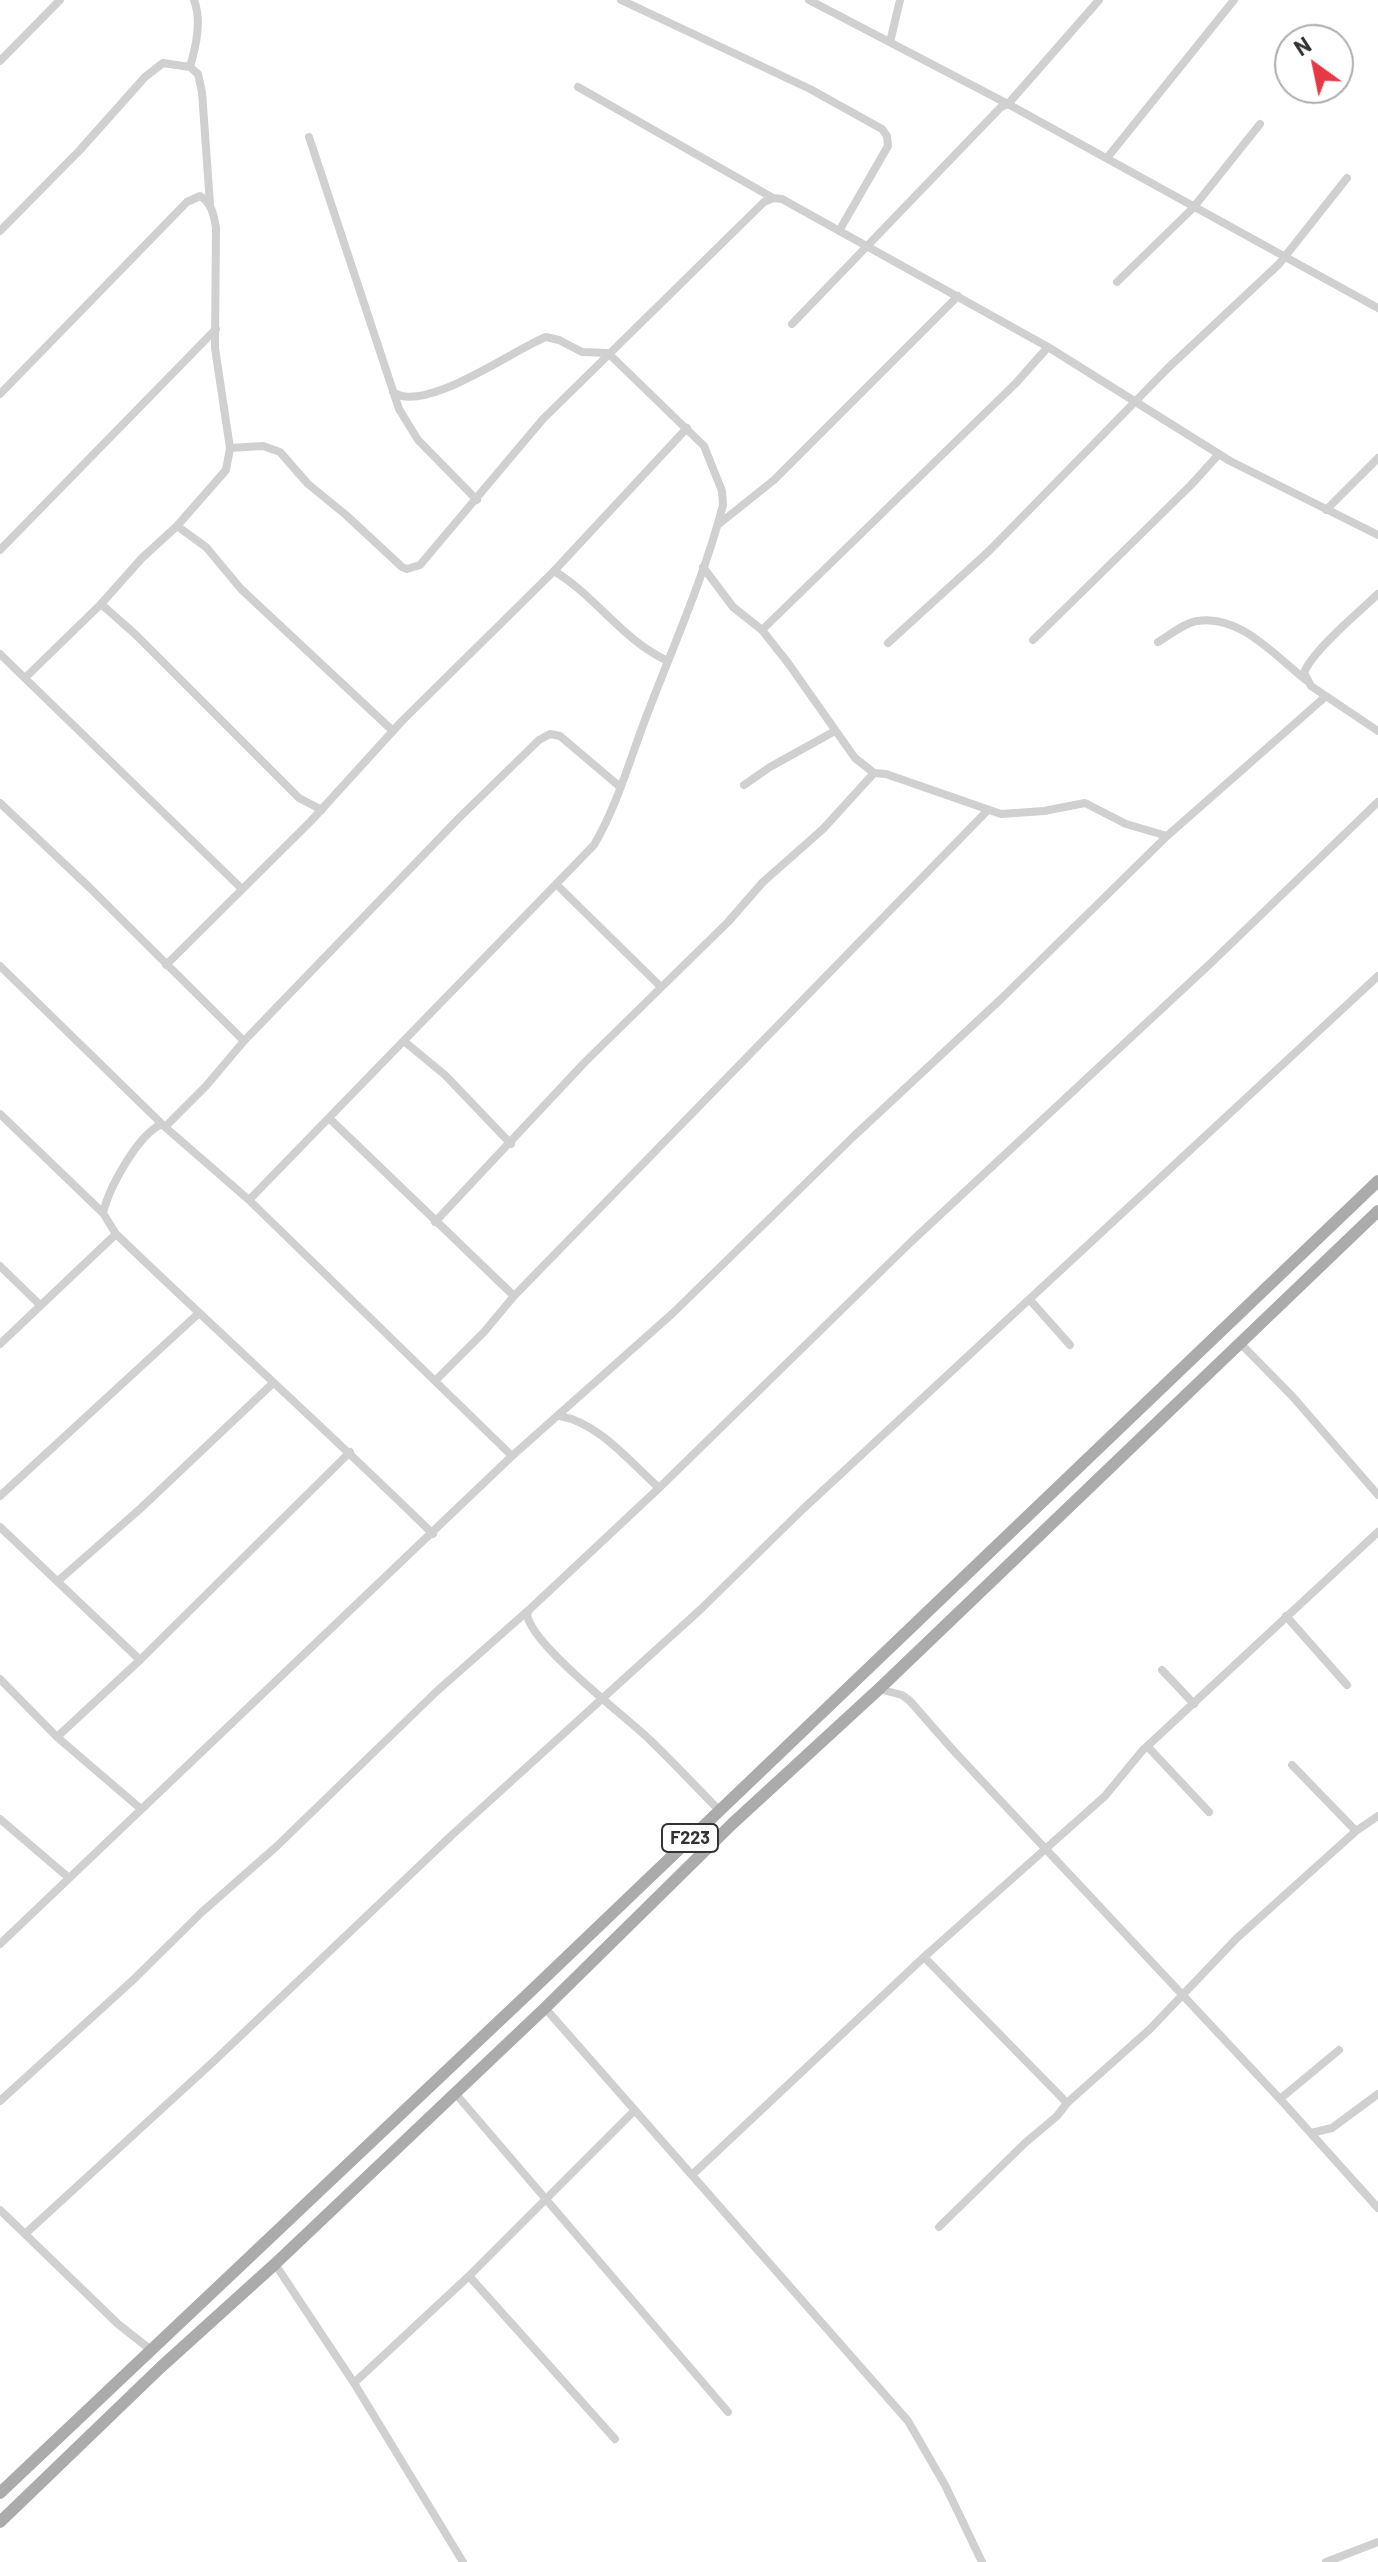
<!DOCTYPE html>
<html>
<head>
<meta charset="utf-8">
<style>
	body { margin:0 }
	#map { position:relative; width:1378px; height:2562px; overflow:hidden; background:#fff; font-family:Barlow,sans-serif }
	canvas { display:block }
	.north { position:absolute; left:1274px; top:24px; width:80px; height:80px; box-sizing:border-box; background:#fff; border:2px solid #adadad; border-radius:50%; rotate:327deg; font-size:22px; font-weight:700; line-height:32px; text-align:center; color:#333 }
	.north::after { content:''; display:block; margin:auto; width:28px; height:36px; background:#e63946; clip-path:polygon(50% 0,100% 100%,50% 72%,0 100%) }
</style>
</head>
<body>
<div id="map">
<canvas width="1378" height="2562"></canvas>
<div class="north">N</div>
</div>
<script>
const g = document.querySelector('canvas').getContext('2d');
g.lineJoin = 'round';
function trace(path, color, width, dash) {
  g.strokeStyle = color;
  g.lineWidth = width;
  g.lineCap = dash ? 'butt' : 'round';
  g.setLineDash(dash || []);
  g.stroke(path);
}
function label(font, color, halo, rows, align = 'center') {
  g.font = font + ' Barlow,sans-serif';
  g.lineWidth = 8;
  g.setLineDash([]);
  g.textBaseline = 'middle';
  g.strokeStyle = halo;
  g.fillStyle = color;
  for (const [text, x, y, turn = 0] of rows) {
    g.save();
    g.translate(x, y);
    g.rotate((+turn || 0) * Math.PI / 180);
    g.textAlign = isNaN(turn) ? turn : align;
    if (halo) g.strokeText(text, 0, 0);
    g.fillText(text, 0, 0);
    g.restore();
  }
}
trace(new Path2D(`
	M621 0 810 89 882 129 887 136 888 146 839 231
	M809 0 1008 104 1099 0
	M890 42 900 0
	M0 61 60 0
	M190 67C196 46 202 21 194 0
	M578 87 773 198
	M309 137 399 409 418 440 477 500
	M1107 158 1234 0
	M0 231 79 151 145 77 163 63 190 67 198 74 202 92 210 204
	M1117 282 1193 208 1260 124
	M792 324 1001 107 1008 104 1378 308
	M0 394 187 202 200 196C212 203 214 216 216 228L215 348 230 448 226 470 177 526 142 558 101 604 25 678
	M230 448 263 446 280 452 308 484 346 515 402 567 407 569 420 565 543 419 764 202 773 198 782 199 1048 347 1230 461 1378 535
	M1326 510 1378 458
	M719 524 774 480 958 296
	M177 526 206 547 241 589 393 731
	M0 550 216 329
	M703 567 733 607 762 630 788 663 855 758 874 773 886 774 1001 814 1044 811 1085 803 1126 824 1167 836
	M554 571C596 596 622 640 668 661
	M1378 594C1360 611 1312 651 1304 673L1311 686 1378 731
	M101 604 135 634 299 798 322 810
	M762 630 1016 383 1048 347
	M1033 640 1191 485 1219 454
	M1158 642C1170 635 1184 623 1197 621 1240 614 1275 656 1306 680
	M888 643 989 551 1168 368 1279 264 1347 178
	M0 654 241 888
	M744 785 770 767 835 731
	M0 803 90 888 244 1041
	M556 884 661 987
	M166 965 311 821 402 721 554 571 687 428
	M0 966 165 1127 249 1200 512 1456
	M405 1042 445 1075 511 1144
	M0 1114 103 1213 116 1234C221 1335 329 1432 433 1534
	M330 1119 514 1296
	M249 1200 594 845C617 806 629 762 645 720 672 649 704 578 723 505L722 491 704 446 608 353 582 352 559 340 546 337C514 349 424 415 393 392
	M103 1213C109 1188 138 1134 162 1124L165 1127 206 1086 244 1041 460 817 539 740 550 734 560 736 619 786
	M435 1222 585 1062 728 922 763 882 823 829 874 773
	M0 1266 39 1304
	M1030 1300 1070 1345
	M1239 1342 1293 1397 1378 1495
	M0 1344 116 1234
	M436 1380 484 1332 514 1296 988 810
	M560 1416C599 1423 630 1462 659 1488
	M0 1496 199 1313
	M0 1527 140 1660
	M58 1581 141 1508 272 1384
	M530 1609 527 1614C530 1644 625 1716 650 1740 674 1763 696 1787 719 1810
	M1286 1616 1347 1685
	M1162 1670 1194 1704
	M0 1679 57 1737 141 1809
	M879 1689 902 1695 910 1701 952 1749 1280 2099 1378 2208
	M57 1737 140 1660 350 1452
	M1148 1747 1209 1812
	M1292 1765 1356 1831
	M0 1819 69 1878
	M0 1944 512 1456 673 1313 854 1136 1001 999 1167 836 1325 697
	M924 1957 1067 2103
	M545 2008 908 2421 945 2485 982 2562
	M455 2093 728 2412
	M1280 2099 1339 2050
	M0 2101 133 1980 202 1912 277 1846 437 1691 531 1608 659 1488 913 1240 1212 962 1378 802
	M1311 2133 1332 2128 1378 2094
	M692 2175 924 1957 1105 1796 1142 1751 1378 1532
	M0 2210 118 2324 151 2350
	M939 2227 1025 2143 1057 2116 1067 2103 1150 2029 1237 1938 1356 1831 1378 1816
	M25 2234 214 2061 453 1834 701 1609 803 1509 1378 976
	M275 2264 354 2383 463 2562
	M469 2276 615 2439
	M354 2383 469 2276 635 2110
	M1326 2562 1378 2542`), '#d0d0d0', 8);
trace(new Path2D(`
	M0 2493 532 1990 1378 1181
	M0 2522 161 2367 275 2264 545 2008 732 1824 879 1689 1378 1211`), '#ababab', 12);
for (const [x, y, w] of [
	[690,1838,56]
]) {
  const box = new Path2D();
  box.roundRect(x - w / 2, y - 14, w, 28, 6);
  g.fillStyle = '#fff';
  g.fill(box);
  trace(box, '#333', 2);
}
label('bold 18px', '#333', null, [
	["F223",690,1838]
]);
</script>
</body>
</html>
